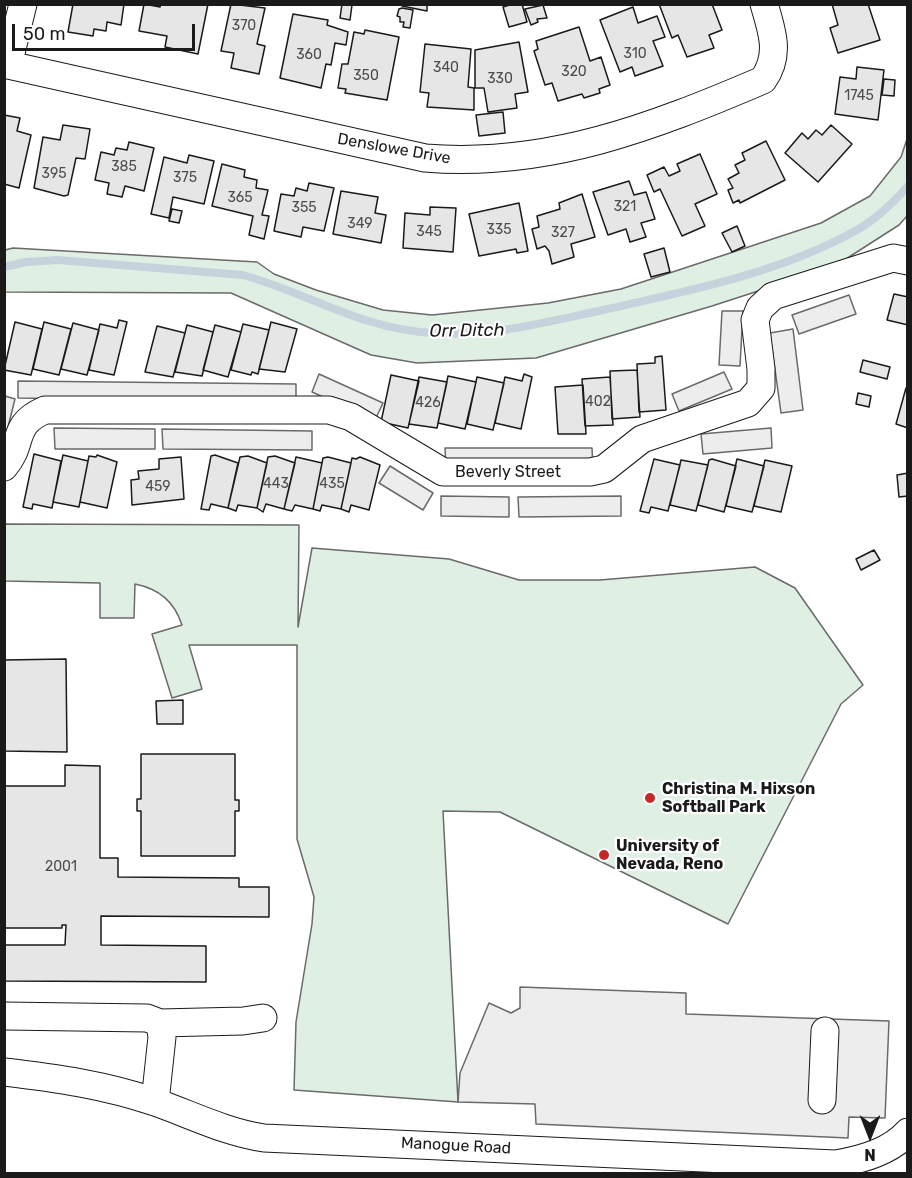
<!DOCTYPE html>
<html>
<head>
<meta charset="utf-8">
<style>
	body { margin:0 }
	#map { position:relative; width:912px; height:1178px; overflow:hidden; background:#fff; font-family:Rubik,sans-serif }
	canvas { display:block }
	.frame { position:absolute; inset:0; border:6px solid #1a1a1a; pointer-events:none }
	.north { position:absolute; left:840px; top:1106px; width:60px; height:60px; -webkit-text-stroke:4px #fff; paint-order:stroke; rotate:180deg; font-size:16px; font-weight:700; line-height:24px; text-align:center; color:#1a1a1a }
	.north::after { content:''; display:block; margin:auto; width:21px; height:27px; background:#1a1a1a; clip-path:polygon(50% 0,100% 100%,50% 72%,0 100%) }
	.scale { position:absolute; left:12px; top:24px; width:183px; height:27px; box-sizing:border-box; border:3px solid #1a1a1a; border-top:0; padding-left:8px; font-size:18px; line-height:21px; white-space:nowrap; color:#1a1a1a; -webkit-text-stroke:4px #fff; paint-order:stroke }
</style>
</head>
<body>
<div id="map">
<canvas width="912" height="1178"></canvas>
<div class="frame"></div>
<div class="north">N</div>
<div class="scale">50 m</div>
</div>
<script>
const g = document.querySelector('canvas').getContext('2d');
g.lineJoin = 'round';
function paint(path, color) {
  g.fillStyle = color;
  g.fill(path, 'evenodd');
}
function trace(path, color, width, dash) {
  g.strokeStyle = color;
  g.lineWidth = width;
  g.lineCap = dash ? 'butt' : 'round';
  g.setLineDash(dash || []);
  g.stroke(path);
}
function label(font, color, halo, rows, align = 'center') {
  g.font = font + ' Rubik,sans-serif';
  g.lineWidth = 4.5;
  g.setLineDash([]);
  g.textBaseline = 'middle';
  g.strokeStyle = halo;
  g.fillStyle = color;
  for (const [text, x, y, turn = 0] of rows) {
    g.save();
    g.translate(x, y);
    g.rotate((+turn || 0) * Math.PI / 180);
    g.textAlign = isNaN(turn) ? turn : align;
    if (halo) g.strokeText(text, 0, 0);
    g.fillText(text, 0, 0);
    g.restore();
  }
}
const green = new Path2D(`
	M907 139V216L899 225 835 266 712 306 536 358 417 363 371 355 231 293 5 292V250L13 248 257 262 274 274 316 290 383 310 432 315 548 303 621 289 821 223 870 196 901 157Z
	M5 524 299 525 298 627 312 548 449 559 519 580H600L755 567 795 588 863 685 841 704 728 924 500 812 443 811 458 1102 294 1090 296 1022 312 924 314 897 297 839V645H189L202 689 172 698 152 634 182 625C174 601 159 589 135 584L134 618H100V583L5 581Z`);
paint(green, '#e0efe3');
trace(green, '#6a6a6a', 1.5);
const parking = new Path2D(`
	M849 295 856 314 799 334 792 315Z
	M722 311H743L740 366 719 365Z
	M793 329 803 410 781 413 770 333Z
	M724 372 732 389 679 411 672 394Z
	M319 374 383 403 375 420 312 392Z
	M18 381 296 384V403L18 398Z
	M5 396 15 399 5 439Z
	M54 428 155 429V449H55Z
	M771 428 772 448 703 454 701 434Z
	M162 429 312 431V450L163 449Z
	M445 448H592L593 468H446Z
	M390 466 433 493 423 510 379 483Z
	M441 496 509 497V517L441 516Z
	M621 496V516L519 517 518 497Z
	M520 987 686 993V1014L889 1021 885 1118 849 1117 848 1138 536 1124 535 1104 458 1102 460 1073 489 1003 511 1013 520 1008Z`);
paint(parking, '#ededed');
trace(parking, '#6a6a6a', 1.5);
trace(new Path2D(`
	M4 267 26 262 58 260 243 275C310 294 361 329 433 333 491 337 547 322 603 310 688 291 780 273 857 230 876 219 893 203 908 186`), '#c6d2dc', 8);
const building = new Path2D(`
	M73 4H124L121 25 107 22 106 31 94 29 93 36 68 32Z
	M144 4 160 7 161 4H208L198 54 165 47 167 36 139 31Z
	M231 4 265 8 257 44 265 46 259 74 231 68 234 53 221 51Z
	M342 4 352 5 350 20 340 18Z
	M402 4H427V11L402 6Z
	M513 4H522L527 22 509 27 503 7Z
	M659 4H712L722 30 709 35 714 48 687 57 678 35 672 38Z
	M832 4H868L880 40 838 53 830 28 838 25Z
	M543 5 547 18 537 19 538 22 531 25 525 9Z
	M633 7 638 23 657 16 665 37 653 41 663 66 635 76 632 67 620 72 600 20Z
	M402 8 413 10 410 28 403 27 404 22H400V17L397 16 399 9Z
	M293 14 328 20 327 25 348 32 346 45 335 43 331 65 326 64 321 88 280 78Z
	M579 27 590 61 601 57 610 85 599 89 600 93 584 98 582 94 558 101 552 83 545 85 534 51 538 49 536 41Z
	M365 30 399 37 387 100 345 93 346 89 338 88 342 64H348L354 32 364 34Z
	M519 42 528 92 515 94 517 108 488 112 484 88H475V50Z
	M425 44 471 49 468 87 474 88V110L427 107 429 93 420 92Z
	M857 67 884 70 878 120 835 114 840 77 856 79Z
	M884 79 895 80 894 96 882 95Z
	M503 112 505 133 479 136 476 115Z
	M4 115 20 118 17 131 31 135 19 188 4 184Z
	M63 125 90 129 85 159 76 158 68 195 64 196 34 188 43 137 60 140Z
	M831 125 852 144 818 182 785 153 802 133 808 139 816 130 822 135Z
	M766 141 785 180 740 203 739 200 733 203 728 190 733 188 728 179 739 173 735 165 745 160 742 153Z
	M129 142 154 148 144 191 125 186 122 197 107 194 109 183 95 180 101 152 114 155 116 148 127 150Z
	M700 154 717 194 695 204 705 226 682 236 660 189 654 192 647 175 664 167 669 176 680 171 677 164Z
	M189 155 214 161 204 204 173 197 169 218 151 214 164 157 187 163Z
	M222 164 245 170 244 177 257 180 256 188 268 190 262 215 269 216 264 239 249 235 253 216 212 206Z
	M629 181 634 195 646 192 655 219 641 223 646 237 630 242 626 229 608 235 593 192Z
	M309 183 334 188 324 231 303 227 301 237 274 231 281 194 294 196 296 188 307 191Z
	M341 191 378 197 375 213 386 215 381 243 333 234Z
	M582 194 595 237 571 244 574 257 552 264 549 251 545 246 537 249 532 229 539 227 537 216 560 209 559 203Z
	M519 203 528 251 517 253 516 249 479 256 469 214Z
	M430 207 456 208 453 252 403 248 405 213 430 215Z
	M172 209 182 211 179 223 169 221Z
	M737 226 745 246 732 252 722 233Z
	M664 248 670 272 651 277 644 254Z
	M894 294 908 297V325L887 320Z
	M119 320 127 322 114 375 89 370 100 324 117 328Z
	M15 322 42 329 31 375 4 370Z
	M44 322 71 329 59 375 33 369Z
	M271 322 297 329 285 372 259 369Z
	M73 323 99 330 87 375 61 369Z
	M243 324 269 330 258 374 252 372 251 375 231 370Z
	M187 325 213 332 202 376 175 372Z
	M215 325 241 332 228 377 203 370Z
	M157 326 185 333 173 377 145 372Z
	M662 356 666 410 639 412 637 364 655 363V357Z
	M863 360 890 367 887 379 860 372Z
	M637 370 640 417 612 419 610 371Z
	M524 374 532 377 521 429 495 423 505 377 522 381Z
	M391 375 419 381 408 428 381 422Z
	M448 376 476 382 465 429 438 423Z
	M419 377 447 382 437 428 409 424Z
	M477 377 504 383 493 430 467 424Z
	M610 377 613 425 585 426 582 379Z
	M583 385 586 434H558L555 387Z
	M906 388 908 389V428L896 424Z
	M858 393 871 396 869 407 856 404Z
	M34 454 61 461 52 508 33 504 32 509 23 507Z
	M63 455 88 461 79 507 53 502Z
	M97 455 117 462 107 508 80 502 89 456 96 457Z
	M215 455 238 463 228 508 211 504 209 510 201 509 211 456Z
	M248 456 267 463 257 508 238 505 236 511 228 508 240 457Z
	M275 456 295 463 284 509 266 504 263 512 257 508 268 457Z
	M181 457 184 499 132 505 131 480 139 479 138 471 159 469V459Z
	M296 457 322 463 313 509 295 505 292 511 284 509Z
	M328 457 351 463 341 509 322 505 320 511 313 509 322 463 323 458Z
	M360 457 380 465 369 510 351 505 349 512 341 509 352 458 356 459Z
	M654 459 680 465 668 511 651 507 649 513 640 511Z
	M712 459 736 466 724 512 698 505 709 460Z
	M737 459 764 466 752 512 726 506Z
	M681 460 708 465 696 511 670 505Z
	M765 460 792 466 781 512 754 506Z
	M908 473V496L899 497 897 475Z
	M874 550 880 560 861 570 856 559Z
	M66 659 67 752 4 751V660Z
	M183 700V724H157L156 701Z
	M141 754H235V800H239V811H235V856H141V811H137V799H141Z
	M65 765 100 766V858H118V877L239 878V887H269V917L101 916V945L206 946V982L4 981V945H65L66 925H62V928H4V786H65Z`);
paint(building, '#e6e6e6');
trace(building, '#1a1a1a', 1.5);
const minor = new Path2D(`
	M4 64 425 158C547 168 653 127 763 80 781 55 772 31 764 4
	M8 65 23 4
	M4 467C25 443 10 425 45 410H329L351 417 443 472H590L604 469 642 439 748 403 761 388V369L755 320 760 308 773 296 893 258 908 261
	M4 1016 147 1018 160 1023 162 1037 155 1102
	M160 1023 243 1021 263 1018
	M4 1072C56 1078 105 1085 155 1102 192 1115 225 1132 264 1138L835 1164C861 1160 890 1152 908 1132
	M822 1100 825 1031`);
trace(minor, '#1a1a1a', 29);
trace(minor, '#fff', 27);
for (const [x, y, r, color] of [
	[650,798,6,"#c62828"],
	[604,855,6,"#c62828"]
]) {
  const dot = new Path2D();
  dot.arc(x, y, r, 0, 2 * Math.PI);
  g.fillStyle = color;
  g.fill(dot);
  trace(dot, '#fff', 2);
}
label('14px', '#4d4d4d', null, [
	["370",244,26],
	["310",635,54],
	["360",309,55],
	["340",446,68],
	["320",574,72],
	["350",366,76],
	["330",500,79],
	["1745",859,96],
	["385",124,167],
	["395",54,174],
	["375",185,178],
	["365",240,198],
	["321",625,207],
	["355",304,208],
	["349",360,224],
	["335",499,230],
	["345",429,232],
	["327",563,233],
	["402",598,402],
	["426",428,403],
	["443",276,484],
	["435",332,484],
	["459",158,487],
	["2001",61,867]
]);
label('16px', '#1a1a1a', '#fff', [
	["Denslowe Drive",394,149,10],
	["Beverly Street",508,472],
	["Manogue Road",456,1146,3]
]);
label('bold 16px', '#1a1a1a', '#fff', [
	["Christina M. Hixson",662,789],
	["Softball Park",662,807],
	["University of",616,846],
	["Nevada, Reno",616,864]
], 'left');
label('italic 18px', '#1a1a1a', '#fff', [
	["Orr Ditch",467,331,-1]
]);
</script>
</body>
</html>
